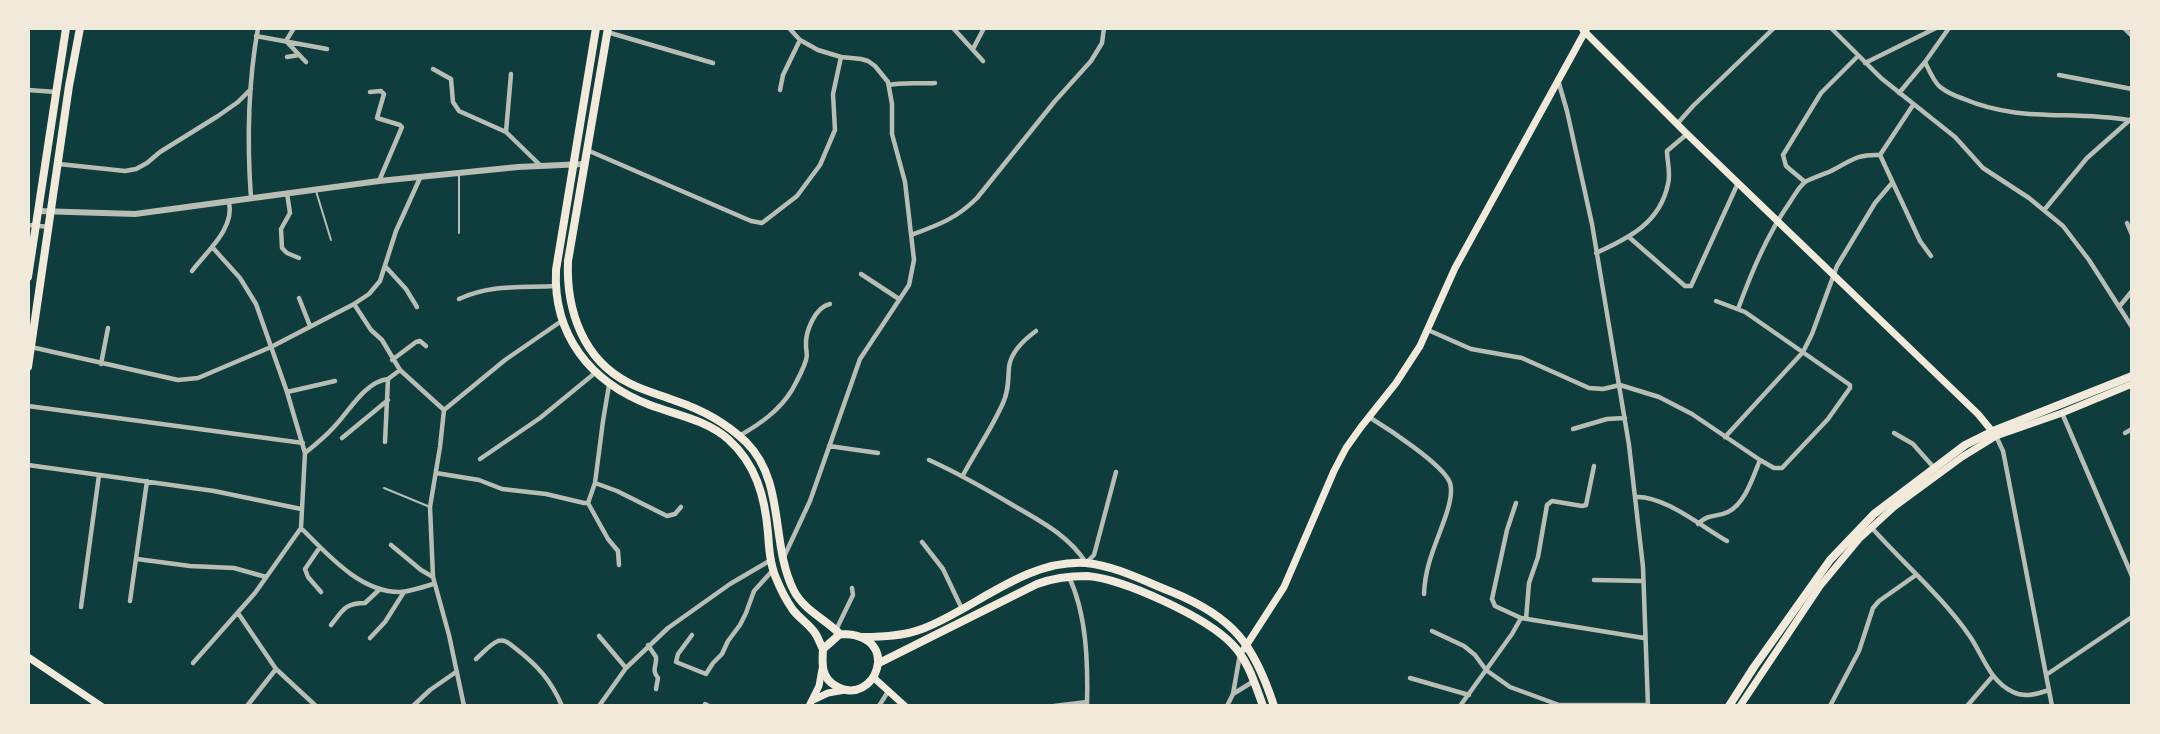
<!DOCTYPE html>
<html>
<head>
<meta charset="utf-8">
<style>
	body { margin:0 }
	#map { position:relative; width:2160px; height:734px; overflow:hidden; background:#0f3d3e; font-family:"Roboto Condensed",sans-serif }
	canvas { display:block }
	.frame { position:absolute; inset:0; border:30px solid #f1e9da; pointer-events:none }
</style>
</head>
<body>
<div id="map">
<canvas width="2160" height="734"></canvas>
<div class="frame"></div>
</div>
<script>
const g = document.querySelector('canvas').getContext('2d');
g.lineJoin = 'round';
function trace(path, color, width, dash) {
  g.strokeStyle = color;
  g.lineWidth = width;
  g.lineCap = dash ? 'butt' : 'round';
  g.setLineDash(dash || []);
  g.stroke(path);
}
trace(new Path2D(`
	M459 173V233
	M316 191 331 240
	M384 488 430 507`), '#b8beb3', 2);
trace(new Path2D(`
	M294 28 286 41 306 62
	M953 28 983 61
	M1831 28 1881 78 1955 137 1983 168 2029 198 2063 226 2089 260 2132 327
	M2124 28 2132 36
	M607 32 713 63
	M256 36 327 49
	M973 49 984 28
	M287 57 299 55
	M1925 62C1929 70 1933 80 1939 86 1946 92 1955 96 1964 99 2021 123 2070 110 2128 120
	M1865 63 1936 28
	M433 69 451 79 453 102 459 111 506 132 541 166
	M2059 75 2132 89
	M1558 80 1567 111 1592 224 1629 445 1643 567 1648 706
	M889 85C901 82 921 84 935 83
	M28 90 56 92
	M780 90 783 75 800 40
	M370 92 381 91 384 94 377 118 400 125 402 127 379 181
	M1899 93 1925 62 1949 28
	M1677 124 1693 106 1774 28
	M506 132 511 74
	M587 150 751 221 762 223 797 196 820 165 835 130 833 94 841 57
	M1880 155 1920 241 1931 256
	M1880 155 1913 105
	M59 164 125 171 136 169 147 163 160 152 218 116 238 102 251 89
	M1805 182 1786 166 1783 155 1821 93 1858 56
	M287 193 290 213 281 229 282 248 287 253 299 258
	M251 198C247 143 248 84 258 28
	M2045 209 2087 158 2132 118
	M2127 223 2132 235
	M28 225 50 227
	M911 235C938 225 956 219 977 198L1055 101 1091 61 1102 43 1104 28
	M1630 238 1685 286H1691L1738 183
	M1596 253C1629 238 1660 223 1668 184 1671 173 1667 161 1667 151L1687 134
	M385 266 406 289 417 307
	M192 271C206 252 235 229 229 202
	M861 274 899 299
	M299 298 310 326
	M459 299C491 284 521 288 555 286
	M354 304 371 330 382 340 400 370 444 410
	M2119 307 2132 291
	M1738 309C1752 271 1767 235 1790 202 1794 196 1799 187 1804 183 1808 179 1826 174 1833 170 1852 160 1857 154 1880 155
	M1428 330 1471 349 1522 358 1589 388 1603 389 1620 385 1659 397 1692 414 1760 460 1774 468H1782L1828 419 1850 388V385L1745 312 1716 301
	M31 347 178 380 198 378 271 347 354 304 369 294 380 281 396 231 420 178
	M392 360 416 342 420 341 426 346
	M101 364 108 328
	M287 392 335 381
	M28 406 303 443
	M2062 413 2132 576
	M1369 417C1387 428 1444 465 1450 483 1453 492 1449 506 1446 515 1437 542 1425 564 1424 594
	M1573 429 1607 419 1625 418
	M1894 433 1913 444 1936 470
	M2125 433 2132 429
	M739 436C760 424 779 411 792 390 797 381 803 370 806 360 808 354 806 351 806 346 805 332 815 307 830 304
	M1996 436 2003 451 2005 461 2052 706
	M1725 437 1803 352 1812 334 1837 266 1875 203 1892 183
	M342 438 388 400
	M385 442 388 379 400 370
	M829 446 878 453
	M305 453C315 445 325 437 333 428 349 412 364 382 388 379
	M480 459 540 418 595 373
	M929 460C958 473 984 488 1011 504 1038 520 1069 535 1086 563L1094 555 1116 472
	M28 465 214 491 301 509
	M436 473 479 480 502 489 546 494 584 503H588L595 483 603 421 609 385
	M963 475C976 451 992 428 1003 403 1009 390 1008 379 1009 367 1011 351 1025 339 1036 331
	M595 483 617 491 667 516 675 514 681 507
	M1635 497C1664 495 1702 527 1727 541
	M588 503 608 539 618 551 619 565
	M1516 503 1507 530 1492 599 1495 606 1521 618 1644 638
	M1698 524C1709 513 1715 518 1728 512 1745 504 1753 477 1760 460
	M1871 527C1904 564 1943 597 1971 638 1984 658 1990 681 2013 692 2025 698 2037 694 2049 690
	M301 528C328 555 361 593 401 592 412 591 423 587 433 584
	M922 542 943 569 962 609
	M391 545 421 570 433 577
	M320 547 305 569 308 577 321 592
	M137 559 190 566 234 568 266 577
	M783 559 810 501 860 359 909 285 914 260 905 182 892 134V104L888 82 875 66 868 61 861 59 841 57 818 50 800 40 789 28
	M1069 577C1087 615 1088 664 1087 706
	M1594 580 1643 581
	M130 601 147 481
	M81 607 99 475
	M238 613 276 669 316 706
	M1526 619 1529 583 1538 557 1547 505 1552 501 1582 506 1586 505 1594 466
	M331 625C343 610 345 603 365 603L380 589
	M836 630 853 595 852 588
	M1432 631 1464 646 1475 655 1486 670 1510 687 1559 705H1648
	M692 635 678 654 676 662 706 674 713 663 722 654 728 641 740 625 746 613 754 591 773 570
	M599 636 626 668
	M370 638 385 622 404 592
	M648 645 656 657C657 666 651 670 658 678L656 689
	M476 659C482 654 490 644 498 641 505 639 510 644 515 648 537 665 551 680 562 706
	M193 663 255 593 301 528 305 453 287 392 256 304 240 278 213 248
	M2046 675 2132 617
	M1410 678 1469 695
	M1233 694 1254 681
	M705 704 709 706
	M247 706 276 669
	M413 706 430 690 456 672
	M464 706 449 635 433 577 430 507 440 447 444 410 505 360 563 320
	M599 706 626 668 668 628 730 584 771 560
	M879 706 889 690
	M1054 706 1087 702
	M1227 706 1233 694 1240 654
	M1460 706 1512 634 1521 618
	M1830 706 1859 651 1873 608 1879 601 1916 575
	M1967 706 1992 677`), '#b8beb3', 4.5);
trace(new Path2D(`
	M38 211 135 214 379 181 518 167 584 164`), '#b8beb3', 6);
trace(new Path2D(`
	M1583 30 1687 134 1978 414 1996 436
	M1244 649 1284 587 1334 471 1346 448 1361 427 1396 383 1420 346 1455 268 1587 28
	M28 657 101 706
	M874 678 905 706
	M813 700 828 693 845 690
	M809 706 819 686 822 669
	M1740 706 1820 586 1859 539 1894 507 1962 457 1996 436 2062 413 2132 384`), '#f1e9da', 7);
trace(new Path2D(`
	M596 28 556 270C553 335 590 382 650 405 677 415 706 420 728 439 756 464 765 497 768 533 769 548 770 564 776 578 780 588 786 600 793 610 799 618 809 624 815 633 818 637 820 644 823 649
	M608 28 568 261C566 310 583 360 629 383 644 391 661 395 676 401 703 410 725 422 746 442 786 482 770 544 794 591 804 610 825 619 840 634
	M28 277 66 28
	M28 367 69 86 80 28
	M840 634C905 633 875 709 836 686 821 678 822 664 823 649Z
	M863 637C884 637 903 636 922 629 975 609 1025 559 1086 563 1116 566 1144 581 1172 592 1233 617 1254 644 1274 706
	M879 663 1037 584C1053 578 1069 576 1087 576 1124 579 1206 617 1232 644 1248 660 1255 684 1263 706
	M1729 706 1754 667 1830 560 1874 514 1965 445 1993 431 2132 376`), '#f1e9da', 8);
</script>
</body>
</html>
